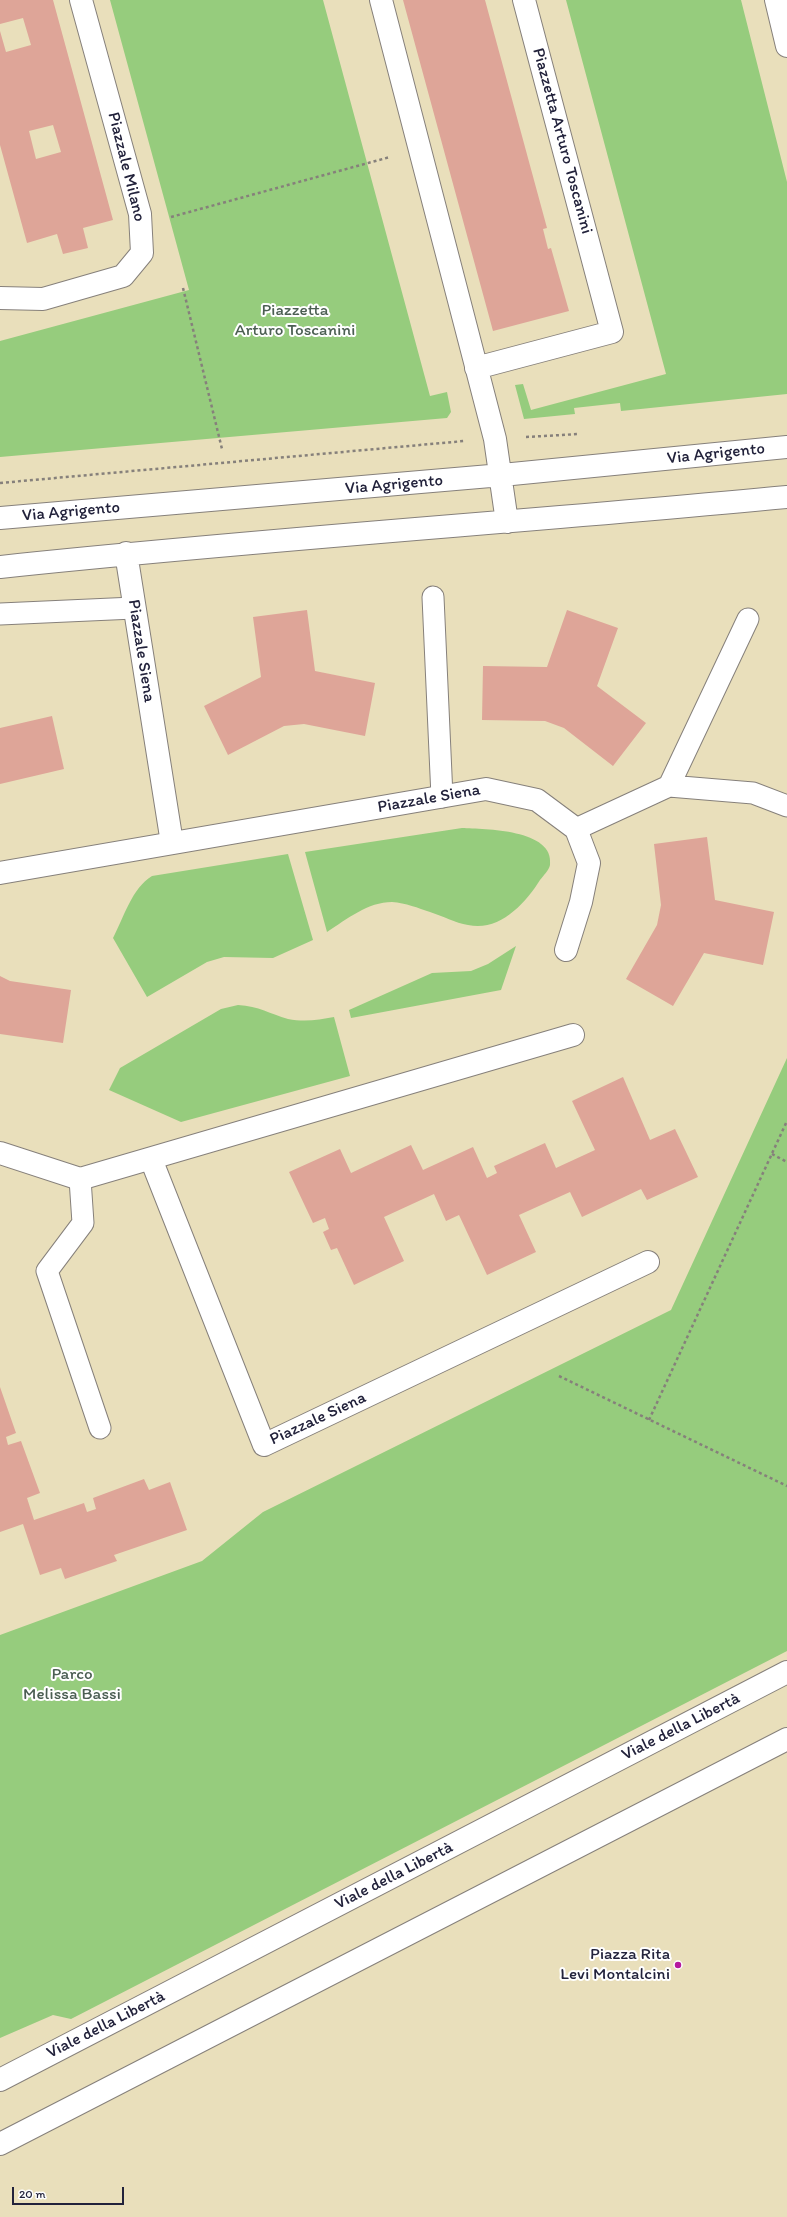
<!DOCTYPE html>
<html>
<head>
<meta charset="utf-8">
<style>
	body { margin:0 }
	#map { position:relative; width:787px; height:2217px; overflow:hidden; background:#e9dfbb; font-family:Itim,sans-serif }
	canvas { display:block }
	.scale { position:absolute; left:12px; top:2187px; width:112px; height:18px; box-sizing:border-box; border:2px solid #22223b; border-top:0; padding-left:5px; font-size:12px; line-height:14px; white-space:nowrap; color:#22223b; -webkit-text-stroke:3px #fff; paint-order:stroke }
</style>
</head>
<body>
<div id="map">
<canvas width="787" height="2217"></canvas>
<div class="scale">20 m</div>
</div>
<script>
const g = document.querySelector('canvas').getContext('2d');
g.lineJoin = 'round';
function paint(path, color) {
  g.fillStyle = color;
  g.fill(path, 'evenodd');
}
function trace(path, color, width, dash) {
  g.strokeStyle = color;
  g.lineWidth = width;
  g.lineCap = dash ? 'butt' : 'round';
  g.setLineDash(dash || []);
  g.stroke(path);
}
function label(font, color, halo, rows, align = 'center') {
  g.font = font + ' Itim,sans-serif';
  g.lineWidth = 4;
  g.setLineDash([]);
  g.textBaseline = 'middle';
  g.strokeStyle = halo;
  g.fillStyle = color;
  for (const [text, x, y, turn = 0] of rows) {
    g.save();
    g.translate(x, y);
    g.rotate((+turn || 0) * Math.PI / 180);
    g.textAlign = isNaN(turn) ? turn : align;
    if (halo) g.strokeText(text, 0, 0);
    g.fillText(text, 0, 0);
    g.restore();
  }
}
paint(new Path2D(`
	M110 0H323L430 396 447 392 451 412 447 418 0 457V341L189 290Z
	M566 0H741L787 182V394L621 411 620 403 574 408 575 414 524 419 515 385 523 384 531 410 666 374Z
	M462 828C484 829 555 829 550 865 549 870 543 876 540 880 525 904 499 932 468 925 455 923 443 916 430 912 418 908 406 903 392 902 368 902 347 919 327 932L305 852Z
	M288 854 313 940 273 958 224 957 207 962 147 997 113 938C124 917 132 888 152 876Z
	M516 946 501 990 351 1018 349 1010 432 973 471 971 488 964Z
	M238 1005C259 1006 270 1014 288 1019 304 1022 319 1020 334 1017L350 1076 181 1122 109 1090 120 1068 221 1009Z
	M787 1058V1651L71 2019 53 2015 0 2038V1635L202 1561 263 1512 671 1310Z`), '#96cc7d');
paint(new Path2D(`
	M0 0H53L113 220 83 228 88 248 63 254 57 234 27 243 0 145V31L6 52 31 45 23 18 0 24ZM53 125 61 152 36 159 29 131Z
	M403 0H485L547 228 543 229 548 249 551 248 569 311 493 331Z
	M307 610 315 671 375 683 365 736 304 724 284 726 228 755 204 706 261 677 253 617Z
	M567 610 618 628 597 686 646 723 613 766 564 728 545 721 482 720 483 666 547 667Z
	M52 716 64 769 0 784V728Z
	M707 837 715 900 774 912 763 965 704 953 673 1006 626 979 657 925 661 905 654 844Z
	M0 976 10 981 71 990 63 1043 0 1034Z
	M623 1077 650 1140 675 1129 698 1177 647 1200 641 1189 582 1217 570 1192 519 1215 536 1252 487 1275 459 1215 446 1221 434 1194 384 1217 404 1261 354 1285 337 1248 331 1250 323 1232 329 1229 325 1218 313 1223 289 1172 340 1149 351 1173 411 1145 423 1170 473 1147 487 1178 497 1173 494 1166 545 1143 556 1168 595 1150 572 1101Z
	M0 1387 16 1433 6 1437 8 1445 21 1441 40 1493 27 1498 34 1520 84 1503 87 1512 96 1509 93 1498 144 1479 149 1490 170 1482 187 1530 114 1555 117 1561 65 1579 61 1568 40 1575 23 1524 0 1532Z`), '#dea598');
const lane = new Path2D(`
	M433 597 442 797
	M0 614 134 608
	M669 786 753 793 787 806
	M576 829 669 786 748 619
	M80 1179 83 1223 47 1271 100 1428`);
const street = new Path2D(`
	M381 0 495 439 507 522
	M776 0 787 46
	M0 298 43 299 123 276 142 253 140 214 81 0
	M476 368 612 332 524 0
	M0 518 502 475 787 447
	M126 553 172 843
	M0 567C262 539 525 522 787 497
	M0 873 486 789 537 800 576 829 589 863 581 902 566 950
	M0 1153 80 1179 573 1035
	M151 1159 264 1445 648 1262`);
const secondary = new Path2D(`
	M0 2080 787 1672
	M0 2144 787 1739`);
trace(lane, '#86807b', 23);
trace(street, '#86807b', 24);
trace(secondary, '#86807b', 24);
trace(new Path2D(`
	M171 217 390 157
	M183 288 222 449
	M526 437 579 434
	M0 483 464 441
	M772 1154 787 1162
	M559 1376 787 1486
	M649 1420 787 1121`), '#86807b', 2.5, [3, 3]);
trace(lane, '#fff', 21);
trace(street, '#fff', 22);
trace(secondary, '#fff', 22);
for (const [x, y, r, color] of [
	[678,1965,4,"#b5179e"]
]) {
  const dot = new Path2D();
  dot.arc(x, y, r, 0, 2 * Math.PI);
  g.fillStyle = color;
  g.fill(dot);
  trace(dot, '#fff', 1.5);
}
label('17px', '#22223b', '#fff', [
	["Piazzetta Arturo Toscanini",562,141,75],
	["Piazzale Milano",126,167,76],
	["Via Agrigento",716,454,-6],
	["Via Agrigento",394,485,-5],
	["Via Agrigento",71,512,-5],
	["Piazzale Siena",141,651,81],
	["Piazzale Siena",429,799,-10],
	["Piazzale Siena",318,1419,-25],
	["Viale della Libertà",681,1727,-27],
	["Viale della Libertà",394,1876,-27],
	["Viale della Libertà",106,2025,-27]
]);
label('17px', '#4b5e52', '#fff', [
	["Piazzetta",295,311],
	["Arturo Toscanini",295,331],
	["Parco",72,1675],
	["Melissa Bassi",72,1695]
]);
label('17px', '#22223b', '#fff', [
	["Piazza Rita",670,1955],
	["Levi Montalcini",670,1975]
], 'right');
</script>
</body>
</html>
